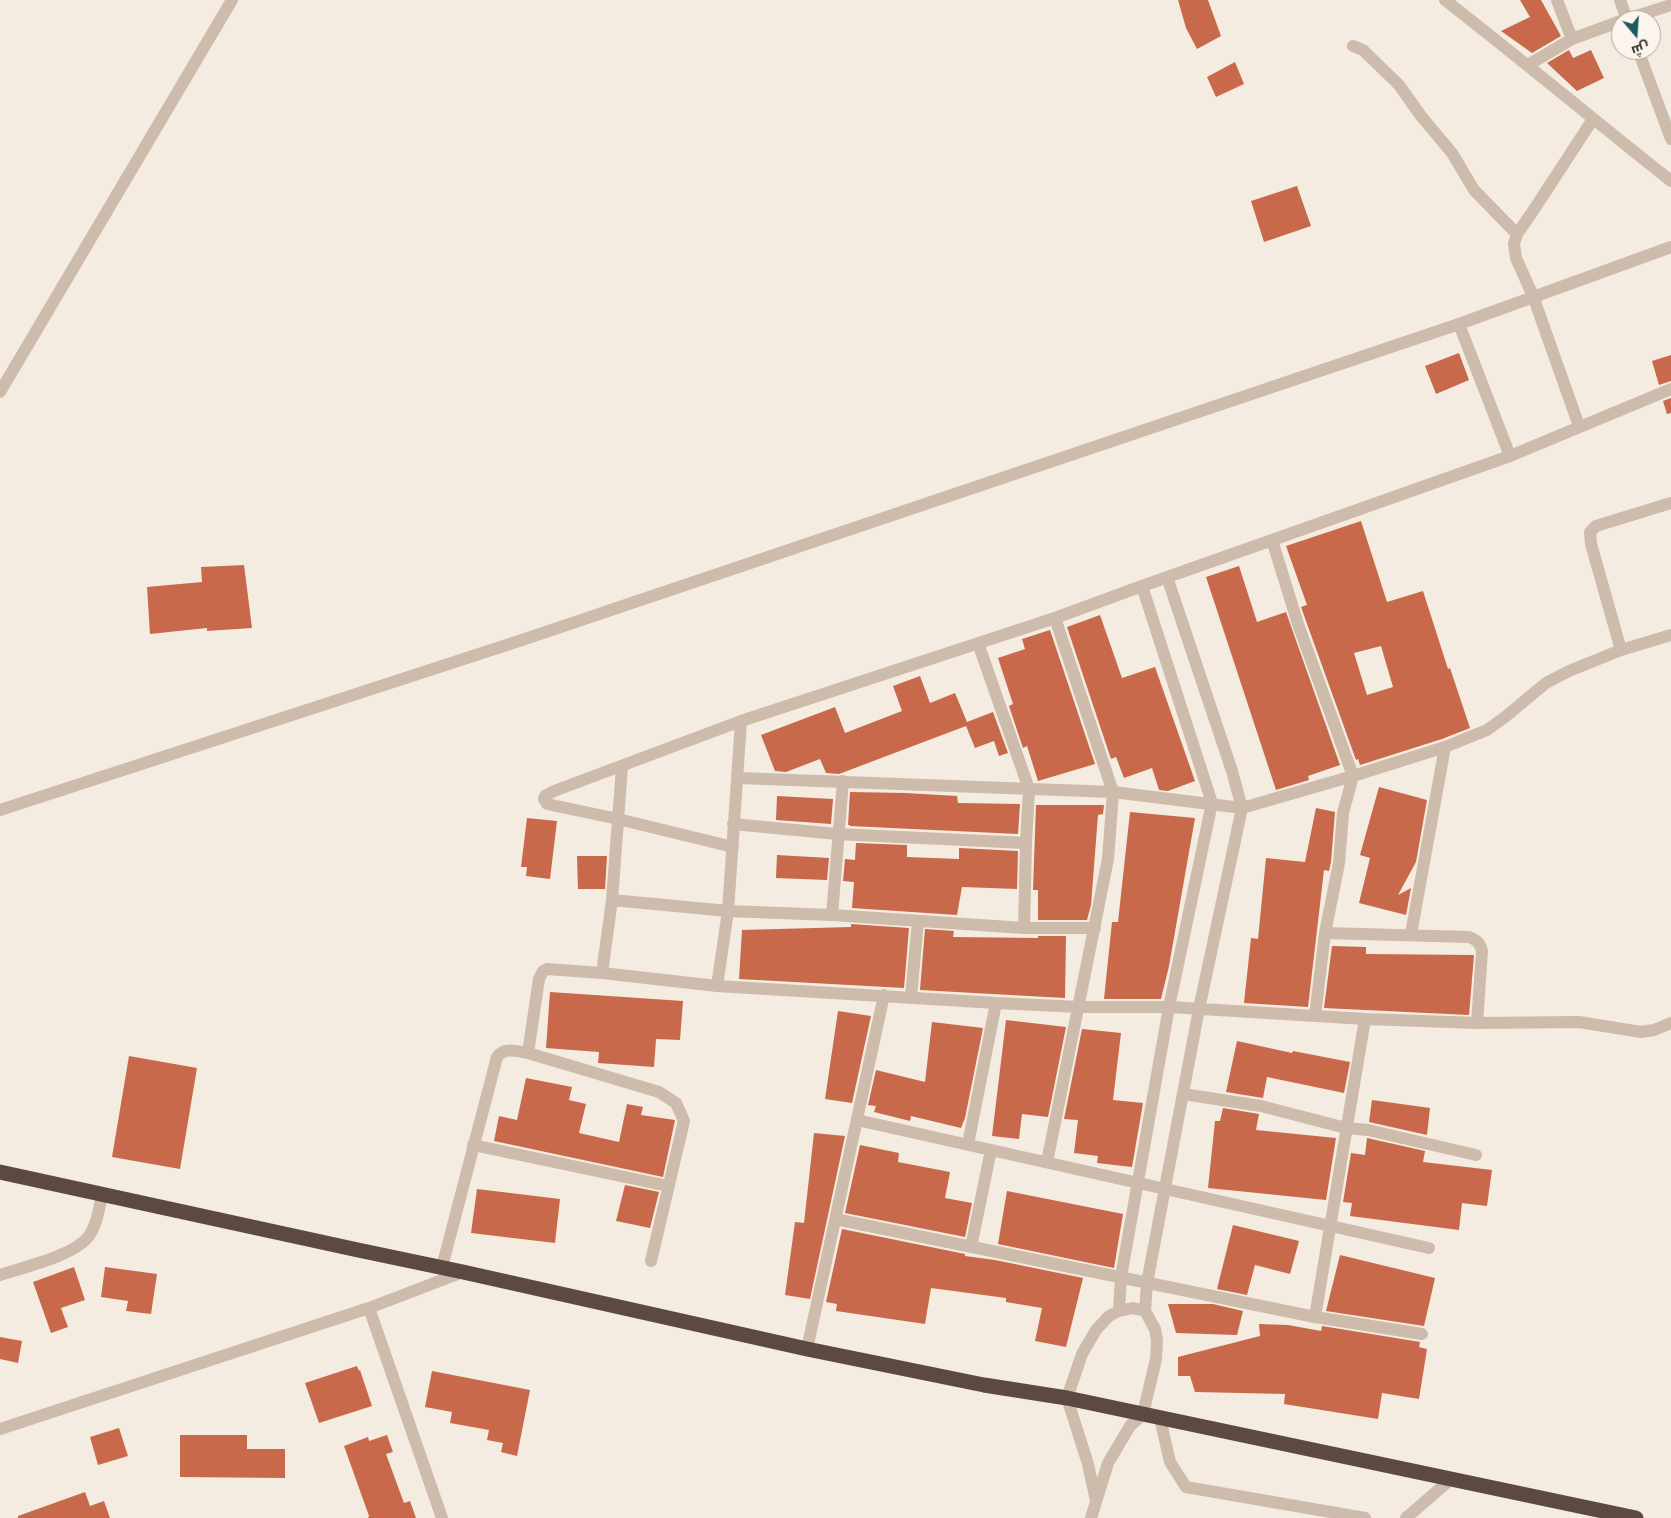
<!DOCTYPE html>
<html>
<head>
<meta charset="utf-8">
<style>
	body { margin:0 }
	#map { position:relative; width:1671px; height:1518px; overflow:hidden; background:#f4ebe1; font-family:Signika,Cairo,sans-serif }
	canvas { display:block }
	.north { position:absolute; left:1611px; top:10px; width:50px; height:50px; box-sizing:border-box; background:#fbf5ee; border:1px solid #aea6a0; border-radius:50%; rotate:162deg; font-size:14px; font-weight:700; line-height:20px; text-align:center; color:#3b302b }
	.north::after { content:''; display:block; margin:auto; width:18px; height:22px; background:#1f5a5e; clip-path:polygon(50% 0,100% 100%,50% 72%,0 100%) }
</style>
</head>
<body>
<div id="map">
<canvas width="1671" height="1518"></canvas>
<div class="north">ش</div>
</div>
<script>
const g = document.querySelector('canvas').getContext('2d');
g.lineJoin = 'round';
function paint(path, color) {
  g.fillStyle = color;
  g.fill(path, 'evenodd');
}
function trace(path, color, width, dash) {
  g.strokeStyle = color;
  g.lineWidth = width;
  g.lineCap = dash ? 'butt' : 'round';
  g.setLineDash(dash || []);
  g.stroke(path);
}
paint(new Path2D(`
	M1178 0H1208L1221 36 1197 49 1186 28Z
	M1520 0H1541L1561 36 1532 53 1501 31 1530 17Z
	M1569 50 1573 58 1591 50 1604 78 1577 91 1547 63Z
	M1235 62 1244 84 1216 97 1207 77Z
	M1297 186 1311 226 1264 242 1251 201Z
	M1459 353 1469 380 1436 394 1425 366Z
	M1671 355V381L1659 385 1652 361Z
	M1671 398V413L1667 414 1663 401Z
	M1361 521 1387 602 1423 591 1448 669 1450 668 1470 728 1442 739 1360 765 1358 759 1356 760 1306 621 1301 607 1307 605 1286 546ZM1381 646 1393 687 1367 695 1354 653Z
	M244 565 252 628 207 631V628L150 634 147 587 202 582 201 567Z
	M1239 566 1257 622 1286 612 1340 765 1308 776 1309 780 1276 790 1206 577Z
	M1100 615 1122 678 1155 667 1195 781 1168 791 1159 790 1152 768 1124 778 1116 757 1111 759 1067 627Z
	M1050 630 1095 764 1038 781 1027 746 1023 748 1009 706 1013 704 998 658 1025 649 1022 639Z
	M920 676 930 703 955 693 967 722 993 712 1008 753 999 756 994 741 975 748 966 726 839 774 826 773 820 759 786 772 775 771 761 735 835 707 845 733 902 711 893 686Z
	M1379 787 1427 800 1416 862 1398 895 1411 888 1406 915 1359 903 1370 858 1360 855Z
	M850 792 905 793 957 796 958 803 1020 804 1018 834 850 826V825H848Z
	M777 796 833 799 831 824 776 820Z
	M1036 805H1104L1103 814 1098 815 1091 905 1087 920H1038V890H1033Z
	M1316 808 1335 812 1331 862 1329 871 1324 870 1308 1007 1244 1003 1251 938 1258 939 1266 858 1305 862Z
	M1130 812 1195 818 1169 966 1161 999H1104L1112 922H1118Z
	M527 818 557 821 550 879 526 876 527 867H521Z
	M856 843 907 845V857L959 859V848L1018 851 1017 889 962 887 957 915 852 908 854 882 843 881 845 859 855 860Z
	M777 855 829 858 827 880 776 878Z
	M577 856H607L605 889H578Z
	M851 924 909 928 904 988 739 979 742 930 851 927Z
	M925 929 954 931 953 937 1038 938V936H1066L1065 998 920 990Z
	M1332 946 1366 947V954L1474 955 1469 1015 1324 1008Z
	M550 992 683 1001 680 1040 656 1039 654 1067 598 1063 599 1052 546 1048Z
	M838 1011 871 1016 852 1103 825 1099Z
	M1006 1020 1066 1027 1048 1117 1022 1114 1019 1139 992 1136Z
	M932 1022 983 1028 965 1118 961 1128 911 1116 910 1121 874 1112 876 1106 868 1105 876 1070 925 1082Z
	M1082 1029 1121 1033 1113 1100 1143 1103 1132 1167 1097 1163 1098 1156 1074 1153 1078 1120 1064 1119Z
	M1237 1041 1292 1053 1293 1051 1350 1062 1344 1093 1267 1077 1263 1098 1226 1092Z
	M129 1056 197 1068 180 1169 112 1157Z
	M526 1078 572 1087 569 1100 586 1104 579 1133 619 1142 627 1104 643 1107 641 1115 675 1120 663 1177 494 1141 499 1116 517 1120Z
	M1372 1100 1430 1108 1427 1135 1369 1122Z
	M1223 1108 1259 1114 1256 1130 1336 1138 1326 1200 1208 1188 1215 1121H1220Z
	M814 1133 845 1136 810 1299 785 1295 795 1222 804 1223Z
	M1367 1138 1425 1151 1423 1162 1492 1170 1487 1206 1462 1203 1459 1230 1350 1216 1352 1203 1343 1202 1351 1153 1365 1155Z
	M860 1145 899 1153 898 1162 950 1172 945 1198 972 1203 965 1237 845 1213Z
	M625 1185 659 1192 650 1228 616 1221Z
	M477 1189 560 1199 555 1243 471 1233Z
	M1007 1191 1123 1214 1114 1268 998 1244Z
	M1233 1225 1299 1241 1290 1274 1255 1265 1247 1295 1217 1289Z
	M842 1229 965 1254V1256L995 1260 1083 1278 1066 1347 1035 1341 1042 1308 1006 1302V1298L931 1288 925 1324 836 1311 837 1304 826 1302Z
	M1340 1255 1435 1278 1424 1326 1326 1311Z
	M74 1267 85 1300 61 1308 68 1327 51 1333 33 1282Z
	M105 1267 157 1274 151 1314 126 1311 128 1301 101 1297Z
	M1168 1304H1213L1243 1311 1237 1335 1176 1333Z
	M1259 1324 1288 1325 1321 1331 1322 1326 1420 1342 1419 1347 1427 1349 1419 1399 1382 1393 1378 1419 1284 1404 1285 1394 1195 1392 1190 1376H1178V1357L1260 1336Z
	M0 1337 22 1341 18 1363 0 1359Z
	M357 1366 359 1371 360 1370 372 1406 319 1423 305 1383Z
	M432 1371 530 1390 517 1456 501 1452 503 1443 487 1440 489 1430 450 1423 452 1412 425 1407Z
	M119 1428 128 1456 98 1465 90 1437Z
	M180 1435H247V1449H285V1478L180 1477Z
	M387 1435 393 1452 386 1454 404 1503 410 1501 416 1518H368L369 1516 344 1446 368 1437 369 1441Z
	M85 1492 90 1506 104 1501 110 1518H18V1516Z`), '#c8694b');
trace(new Path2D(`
	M1445 0C1521 59 1595 121 1671 181
	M1620 0 1627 20
	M1624 20 1671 5
	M1572 39 1621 21
	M1353 46 1363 50 1399 85 1421 116 1452 153 1474 190 1517 234
	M1638 50 1671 139
	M1528 65 1572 39 1557 0
	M1459 324 1510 456
	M0 392 232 0
	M1579 426 1533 296 1516 258 1514 244 1517 234 1533 211 1593 119
	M1272 540 1298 624 1353 776 1343 813 1339 863 1325 933 1315 1016
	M978 643 1029 789 1026 843 1024 928
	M1621 650 1591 544 1590 532 1596 526 1671 503
	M738 778 1113 792 1242 808 1353 776 1445 747 1487 730 1505 717 1546 683 1569 671 1621 650 1671 635
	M0 810 522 640 1459 324 1671 247
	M733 824 837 834 1026 843
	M733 847 618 819 547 804 544 799 545 796 554 791 741 721 1055 618 1142 586 1510 456 1671 389
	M612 900 728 911 832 915 1024 928H1095
	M832 915 843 781
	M1411 934 1445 747
	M602 973 612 900 622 767
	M717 986 728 911 741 721
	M911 997 918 921
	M1477 1023 1579 1022 1641 1032 1654 1030 1671 1023
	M528 1053 539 979 543 971 547 969 602 973 717 986 996 1003 1079 1007H1169L1365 1019 1477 1023 1482 951C1480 943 1477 940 1469 937L1325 933
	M1183 1094 1261 1106 1346 1128 1368 1130 1476 1155
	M857 1120 1429 1248
	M968 1144 996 1003
	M473 1145 668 1186
	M1047 1162 1108 859 1113 792 1055 618
	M835 1219 1315 1317 1422 1334
	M971 1247 991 1150
	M442 1267 497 1057C505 1047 516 1051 528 1053L659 1092 676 1103 684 1121 651 1261
	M0 1275C24 1267 74 1256 89 1236 97 1224 99 1209 102 1195
	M369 1308 442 1518
	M1119 1311 1121 1277 1169 1007 1212 803 1142 586
	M1145 1311 1147 1283 1199 1009 1242 808 1232 771 1167 577
	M1315 1317 1365 1019
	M807 1349 884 995
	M1160 1418 1170 1462 1186 1487 1365 1518
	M0 1429 369 1308 463 1272
	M1091 1518 1108 1463 1130 1426 1143 1414 1156 1359 1157 1340 1155 1329 1145 1311 1133 1308 1119 1311 1109 1316 1096 1330 1082 1354 1067 1398 1088 1464 1096 1501
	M1406 1518 1451 1479`), '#cdbbac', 12);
trace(new Path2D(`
	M0 1172 358 1250 463 1272 807 1349 984 1385 1067 1398 1636 1518`), '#5c4a42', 15);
</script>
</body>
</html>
